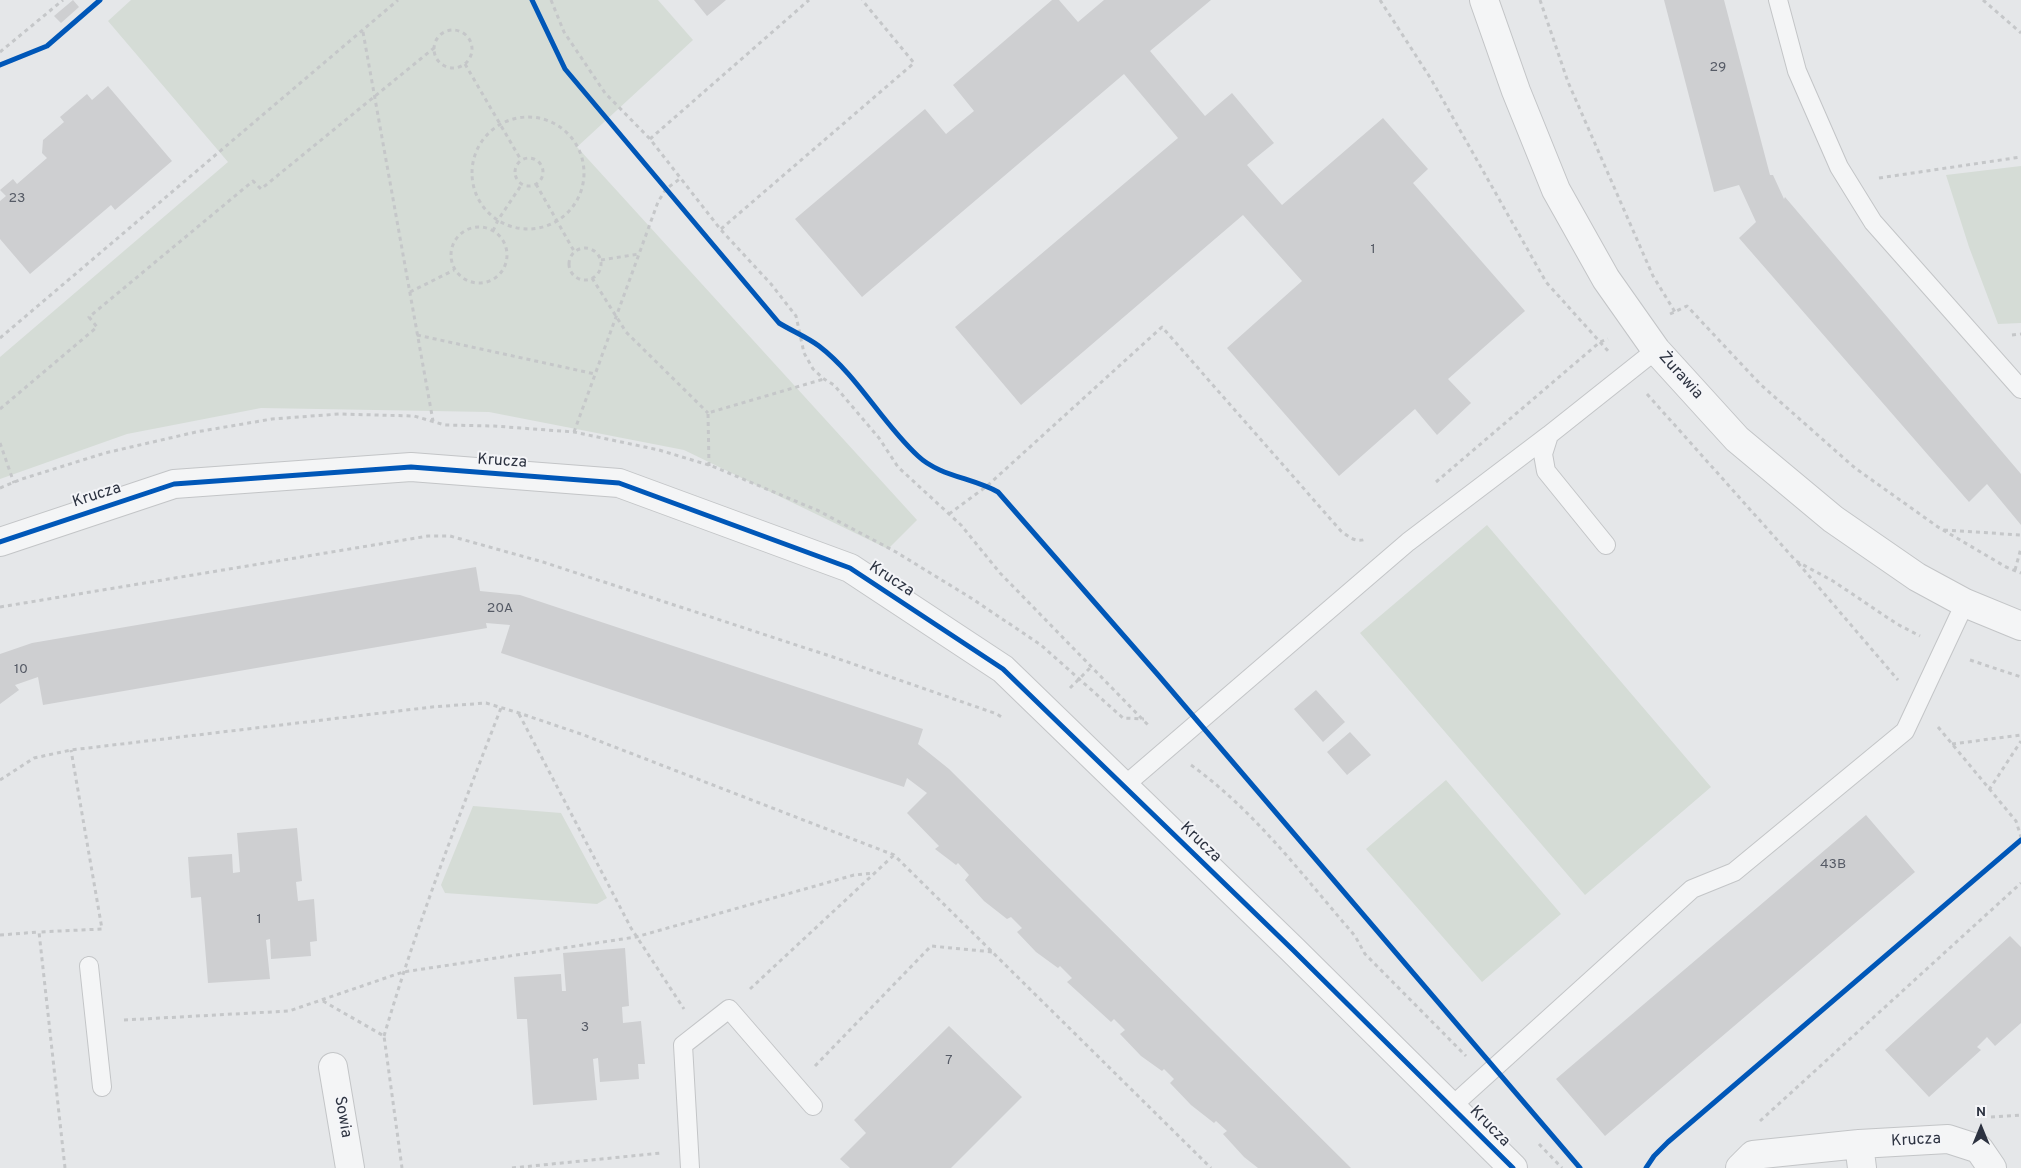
<!DOCTYPE html>
<html>
<head>
<meta charset="utf-8">
<style>
	body { margin:0 }
	#map { position:relative; width:2021px; height:1168px; overflow:hidden; background:#e5e7e9; font-family:Overpass,sans-serif }
	canvas { display:block }
	.north { position:absolute; left:1956px; top:1103px; width:50px; height:50px; -webkit-text-stroke:4px #f4f5f8; paint-order:stroke; rotate:0deg; font-size:14px; font-weight:700; line-height:20px; text-align:center; color:#2d3341 }
	.north::after { content:''; display:block; margin:auto; width:18px; height:22px; background:#2d3341; clip-path:polygon(50% 0,100% 100%,50% 72%,0 100%) }
</style>
</head>
<body>
<div id="map">
<canvas width="2021" height="1168"></canvas>
<div class="north">N</div>
</div>
<script>
const g = document.querySelector('canvas').getContext('2d');
g.lineJoin = 'round';
function paint(path, color) {
  g.fillStyle = color;
  g.fill(path, 'evenodd');
}
function trace(path, color, width, dash) {
  g.strokeStyle = color;
  g.lineWidth = width;
  g.lineCap = dash ? 'butt' : 'round';
  g.setLineDash(dash || []);
  g.stroke(path);
}
function label(font, color, halo, rows, align = 'center') {
  g.font = font + ' Overpass,sans-serif';
  g.lineWidth = 4;
  g.setLineDash([]);
  g.textBaseline = 'middle';
  g.strokeStyle = halo;
  g.fillStyle = color;
  for (const [text, x, y, turn = 0] of rows) {
    g.save();
    g.translate(x, y);
    g.rotate((+turn || 0) * Math.PI / 180);
    g.textAlign = isNaN(turn) ? turn : align;
    if (halo) g.strokeText(text, 0, 0);
    g.fillText(text, 0, 0);
    g.restore();
  }
}
paint(new Path2D(`
	M131 0H658L693 40 577 147 917 520 888 549 684 450 489 412 261 408 127 434 0 479V357L228 162 108 21Z
	M2021 166V323L1998 324 1969 247 1946 175Z
	M1487 525 1711 787 1585 895 1360 633Z
	M1446 780 1561 914 1482 982 1366 849Z
	M473 806 561 813 607 898 597 904 445 893 441 885Z`), '#d5dcd6');
paint(new Path2D(`
	M73 0 79 7 61 23 54 16Z
	M694 0H726L707 16Z
	M1052 0H1059L1078 22 1104 0H1211L1150 51 1205 116 1232 93 1274 143 1247 165 1282 205 1383 118 1428 169 1413 183 1525 311 1448 379 1471 403 1437 435 1415 409 1339 476 1227 348 1302 281 1243 215 1021 405 955 327 1178 138 1124 74 862 297 795 219 925 109 946 134 974 111 953 85Z
	M1664 0H1724L1770 175H1773L1784 199 1785 197 2021 474V525L1987 484 1969 502 1739 238 1756 222 1739 185 1714 192Z
	M108 86 172 161 115 210 111 205 30 274 0 239V201L6 196 0 190 13 179 17 184 47 158 42 153 43 140 64 122 60 117 87 94 92 100Z
	M476 567 480 591 520 595 923 729 918 744 949 769 1351 1168H1258L1244 1157 1223 1134 1227 1131 1216 1121 1214 1123 1191 1105 1170 1083 1174 1079 1164 1069 1162 1071 1141 1056 1120 1034 1125 1030 1114 1019 1111 1022 1067 982 1072 978 1060 966 1058 968 1036 952 1017 932 1022 928 1011 917 1007 919 984 901 965 880 969 875 958 863 956 865 935 849 939 846 907 813 927 793 907 778 904 787 501 653 510 625 486 623 487 628 43 705 38 677 15 685 19 690 0 704V654L32 643Z
	M1316 690 1345 722 1323 742 1294 709Z
	M1350 732 1371 755 1347 775 1327 752Z
	M1866 815 1915 872 1605 1136 1556 1079Z
	M297 828 302 881 296 882 298 901 314 899 317 941 310 942 311 956 271 959 270 939 266 940 270 979 208 983 201 897 191 898 188 857 232 854 233 873 240 872 237 833Z
	M2010 936 2021 947V1023L1995 1046 1987 1037 1977 1047 1981 1050 1929 1097 1885 1050Z
	M625 948 629 1006 622 1007 623 1023 641 1021 645 1064H638L639 1079 600 1082 598 1058 593 1059 597 1100 533 1105 527 1019H517L514 977 561 974 562 991H566L563 953Z
	M949 1026 1022 1097 951 1168H850L840 1159 866 1133 854 1120Z`), '#cecfd1');
const service = new Path2D(`
	M1778 0 1797 71 1839 167 1873 222 2021 389
	M1606 545 1546 471 1543 454 1549 435 1656 350
	M1124 786 1408 542 1549 435
	M89 966 102 1087
	M1451 1107 1692 889 1734 872 1905 731 1965 603
	M690 1168 683 1045 729 1009 813 1106`);
const minor = new Path2D(`
	M1484 0 1516 91 1556 190 1606 279 1656 350 1737 439 1833 519 1917 577 1965 603 2021 626
	M0 542 174 484 411 467 619 483 850 568 1003 669 1293 950 1513 1168
	M333 1067 350 1168
	M1859 1144 1862 1168
	M1740 1168 1753 1155 1859 1144 1948 1139 1979 1149 1992 1168`);
trace(service, '#c3c5c7', 20);
trace(minor, '#c3c5c7', 30);
trace(new Path2D(`
	M551 0 564 32 605 93 650 139 721 230 771 284 796 316 804 353 813 369 824 379 834 385 879 438 898 467 961 525 1000 573 1150 727
	M1380 0 1431 79 1546 282 1609 352
	M1540 0 1568 82 1653 276 1675 312
	M1983 0 2021 33
	M434 49a19 19 0 1 1 38 0a19 19 0 1 1-38 0Z
	M363 32 433 421
	M0 52 63 0
	M465 64 521 160
	M472 173a56 56 0 1 1 112 0a56 56 0 1 1-112 0Z
	M650 139 809 0
	M515 172a14 14 0 1 1 28 0a14 14 0 1 1-28 0Z
	M1879 178 2021 157
	M536 184 574 251
	M451 255a28 28 0 1 1 56 0a28 28 0 1 1-56 0Z
	M721 229 914 63 862 0
	M493 231 498 220 522 184
	M569 264a16 16 0 1 1 32 0a16 16 0 1 1-32 0Z
	M601 260 639 254
	M592 278 626 332 708 413
	M410 292 454 270
	M1670 314 1687 306 1760 384 1855 468 1938 527 2006 567 2021 573
	M417 335 595 374
	M2012 335 2021 334
	M0 338 398 0
	M1647 394 1796 561 1833 581 1897 624 1920 636
	M0 409 97 327 89 317 253 181 261 189 434 48
	M574 432 658 202 666 189 681 178
	M0 443 14 483
	M709 466 708 413 824 379
	M1436 482 1600 342 1608 339
	M0 488 22 479 105 453 196 432 272 419 339 414 414 416 445 425 494 426 574 432 659 450 712 466 819 511 896 552 971 598 1041 645 1123 718 1144 719
	M949 514 987 486 1162 327 1341 531C1349 537 1356 543 1366 539
	M1944 530 2021 535
	M1798 563 1898 680
	M2015 570 2021 548
	M0 607 428 536H450L543 562 836 658 997 714 1003 718
	M1970 660 2021 677
	M1070 688 1092 666
	M519 714 631 928 684 1009
	M1938 727 2016 821 2021 837
	M1952 744 2021 735
	M1191 765C1255 811 1304 877 1355 936L1365 954 1466 1056
	M0 780 34 758 71 750 432 707 486 703 519 713 581 734 894 855 1211 1168
	M1989 790 2021 741
	M0 935 39 932
	M750 989 894 855
	M323 1001 384 1036 402 1168
	M124 1020 289 1011 403 972 636 937 854 875 875 873
	M384 1036C417 924 459 816 501 708
	M815 1066 931 946 993 952
	M1991 1117 2021 1115
	M1760 1121 2021 883
	M1539 1144 1562 1168
	M65 1168 39 932 102 929 71 750
	M512 1168 661 1153`), '#c5c7c9', 3, [4, 4]);
trace(service, '#f4f5f6', 18);
trace(minor, '#f4f5f6', 28);
trace(new Path2D(`
	M532 0 565 69 779 323C792 331 807 337 819 346 858 376 882 423 918 456 939 476 973 478 998 492L1159 676 1580 1168
	M0 65 47 46 100 0
	M0 542 174 484 411 467 619 483 850 568 1003 669 1293 950 1513 1168
	M1646 1168 1654 1156 1668 1142 2021 840`), '#0057b8', 5);
label('14px', '#565b66', null, [
	["29",1718,68],
	["23",17,199],
	["1",1373,250],
	["20A",500,609],
	["10",21,670],
	["43B",1833,865],
	["1",259,920],
	["3",585,1028],
	["7",949,1061]
]);
label('16px', '#2d3341', '#f4f5f8', [
	["Żurawia",1680,376,48],
	["Krucza",502,462,4],
	["Krucza",97,496,-18],
	["Krucza",891,580,33],
	["Krucza",1200,843,44],
	["Sowia",342,1117,80],
	["Krucza",1489,1127,45],
	["Krucza",1916,1141,-3]
]);
</script>
</body>
</html>
